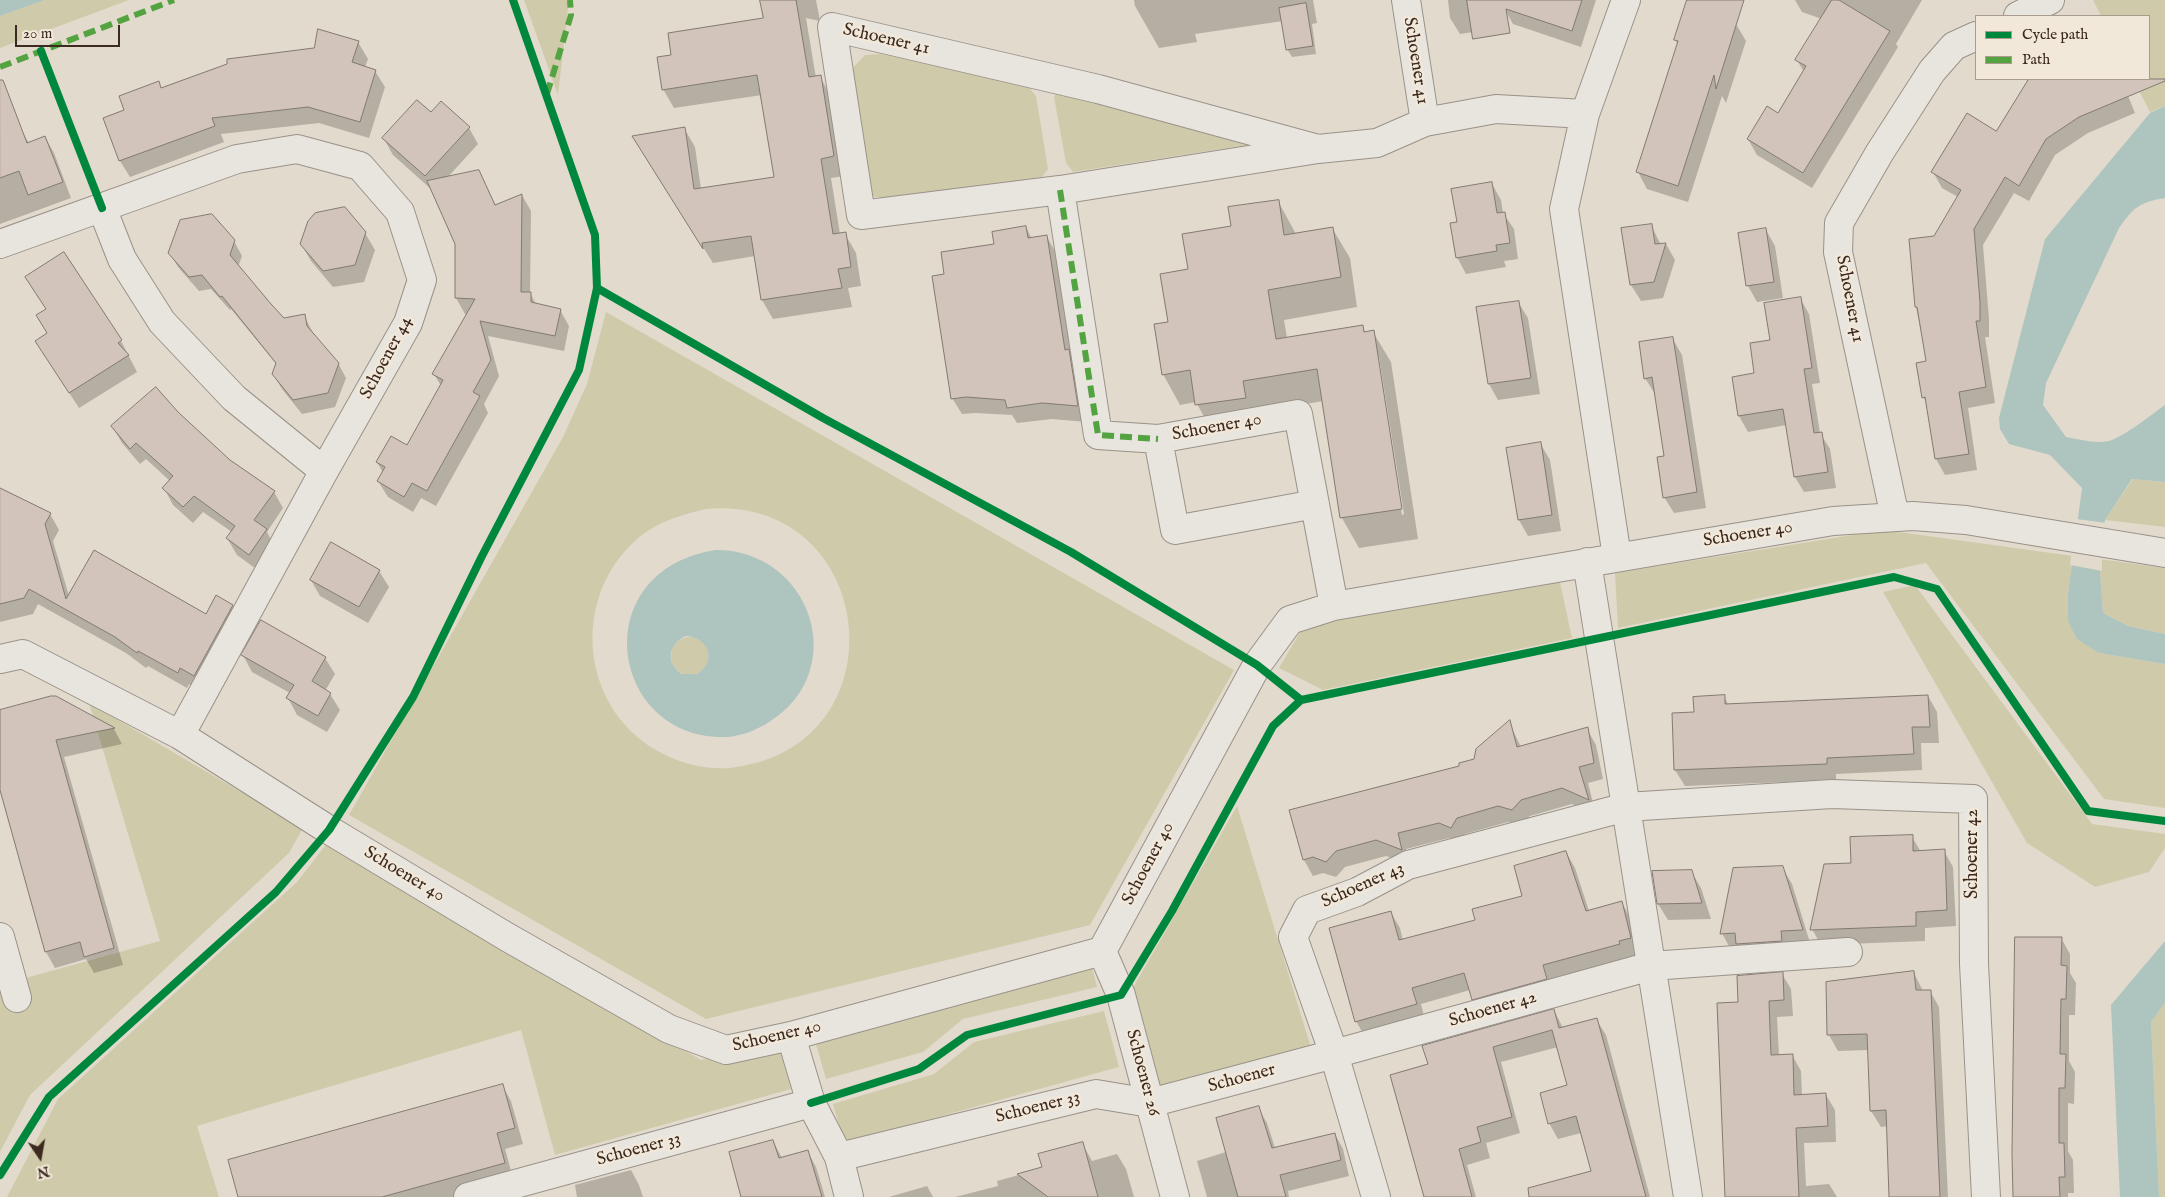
<!DOCTYPE html>
<html>
<head>
<meta charset="utf-8">
<style>
	body { margin:0 }
	#map { position:relative; width:2165px; height:1197px; overflow:hidden; background:#e2dacc; font-family:"IM FELL English",serif }
	canvas { display:block }
	.legend { position:absolute; left:1975px; top:15px; width:175px; height:65px; box-sizing:border-box; background:#f1e8d9; border:1px solid #a99c8f; margin:0; padding:6px 9px; list-style:none; font-size:15px; color:#3c2920 }
	.legend li { display:flex; align-items:center; gap:10px; height:25px }
	.legend b { width:25px; border:1px solid #a99c8f }
	.north { position:absolute; left:15px; top:1132px; width:50px; height:50px; -webkit-text-stroke:4px #f1e8d9; paint-order:stroke; rotate:168deg; font-size:14px; font-weight:700; line-height:20px; text-align:center; color:#3c2920 }
	.north::after { content:''; display:block; margin:auto; width:18px; height:22px; background:#3c2920; clip-path:polygon(50% 0,100% 100%,50% 72%,0 100%) }
	.scale { position:absolute; left:15px; top:25px; width:105px; height:22px; box-sizing:border-box; border:2px solid #3c2920; border-top:0; padding-left:6px; font-size:15px; line-height:18px; white-space:nowrap; color:#3c2920; -webkit-text-stroke:4px #f1e8d9; paint-order:stroke }
</style>
</head>
<body>
<div id="map">
<canvas width="2165" height="1197"></canvas>
<ul class="legend">
<li><b style="height:6px;background:#00873e"></b>Cycle path</li>
<li><b style="height:6px;background:#54a341"></b>Path</li>
</ul>
<div class="north">N</div>
<div class="scale">20 m</div>
</div>
<script>
const g = document.querySelector('canvas').getContext('2d');
g.lineJoin = 'round';
function paint(path, color) {
  g.fillStyle = color;
  g.fill(path, 'evenodd');
}
function trace(path, color, width, dash) {
  g.strokeStyle = color;
  g.lineWidth = width;
  g.lineCap = dash ? 'butt' : 'round';
  g.setLineDash(dash || []);
  g.stroke(path);
}
function label(font, color, halo, rows, align = 'center') {
  g.font = font + ' "IM FELL English",serif';
  g.lineWidth = 5;
  g.setLineDash([]);
  g.textBaseline = 'middle';
  g.strokeStyle = halo;
  g.fillStyle = color;
  for (const [text, x, y, turn = 0] of rows) {
    g.save();
    g.translate(x, y);
    g.rotate((+turn || 0) * Math.PI / 180);
    g.textAlign = isNaN(turn) ? turn : align;
    if (halo) g.strokeText(text, 0, 0);
    g.fillText(text, 0, 0);
    g.restore();
  }
}
paint(new Path2D(`
	M45 0H129L0 48V16Z
	M524 0H569L558 95Z
	M2093 0H2165V106L2150 112 2133 79H2149V16H2101Z
	M881 54 1028 86 1036 96 1048 169 1042 177 891 201 890 197H874L858 179 847 74 865 55Z
	M1057 92 1279 140 1073 172 1066 163 1054 97Z
	M606 312 1234 670 1090 925 706 1019 349 815 563 437 587 384ZM706 509C879 494 906 749 730 768 704 770 678 763 656 750 580 706 571 598 636 540 656 522 681 515 706 509Z
	M2133 479 2165 482V527L2105 520Z
	M1884 530 2073 556 2068 594V620L2099 653 2165 664V808L2104 799 1926 563 1618 628 1615 573Z
	M2099 559 2165 568V634L2128 626 2103 613Z
	M1560 582 1572 638 1323 690 1279 668 1306 622Z
	M1915 585 2092 824 2165 834V848L2149 872 2095 887 2027 843 1883 592Z
	M671 656a19 19 0 1 1 38 0a19 19 0 1 1-38 0Z
	M89 703 303 828 289 853 30 1095 0 1152V985L160 941Z
	M1237 806 1316 1064 1164 1104 1130 993Z
	M328 842 701 1060 777 1040 791 1089 555 1155 521 1030 197 1126 219 1197H7L58 1099 297 882Z
	M1089 956 1097 987 963 1019 923 1052 826 1079 812 1030Z
	M2165 1003V1197H2159L2151 1022Z
	M1104 1011 1119 1067 844 1143 833 1104 934 1074 974 1042Z`), '#cfcbaa');
paint(new Path2D(`
	M0 0H45L0 16Z
	M2165 106V198C2140 202 2134 207 2119 228L2046 383 2043 405 2066 437C2078 439 2096 444 2109 441 2125 436 2151 415 2165 405V482L2132 479 2105 520 2099 559 2103 613 2128 626 2165 634V664L2099 653 2077 639 2068 621V594L2082 488 2050 455 2009 444 2000 429 1999 418 2045 239 2150 113Z
	M716 550C811 550 852 671 769 722 757 730 741 736 727 737 609 741 584 570 716 550ZM686 636C708 637 718 661 697 674H682C665 663 668 644 686 636Z
	M2165 941V1003L2151 1022 2159 1197H2120L2111 1005Z`), '#aec4be');
paint(new Path2D(`
	M2076 519 2107 523 2102 559V571L2070 565Z`), '#e2dacc');
paint(new Path2D(`
	M761 0H816L820 21 806 18 816 78 820 77 831 96 844 176 831 178 840 234H845L856 253 861 286 848 288 852 307 773 319 762 300 755 256 713 263 645 155 684 128 695 147 701 189 775 178 762 95 674 108 663 89 673 56 764 19Z
	M1134 0H1313L1317 23 1312 24 1316 54 1292 57 1287 49 1283 21 1195 34 1197 42 1159 48 1135 6Z
	M1448 0H1489L1493 29 1460 34 1450 18Z
	M1507 0H1596L1581 47 1513 24 1504 8Z
	M1688 0H1739L1736 24 1746 41 1726 103 1722 96 1688 202 1647 189 1638 172 1678 45 1675 39Z
	M1795 0H1922L1896 44 1898 47 1812 188 1757 155 1748 139 1779 115 1804 72 1797 60 1822 19 1802 12Z
	M358 42 368 59 365 67 375 71 385 87 369 138 319 123 221 134 224 142 130 177 120 161 126 111 162 89Z
	M2026 79H2121L2135 113 2088 133 2055 155 2029 201 2014 193 1983 245 1989 319V337H1985L1995 403 1968 408 1977 470 1945 475 1936 459 1928 405 1923 397 1927 362 1916 307 1934 238 1958 197 1942 188 1933 172 1997 133 2028 83Z
	M431 114 469 128 478 144 447 178 479 171 496 206 522 195 531 211 530 293 536 304 560 310 569 326 564 351 488 336 499 376 484 404 488 413 436 506 421 498 413 512 388 497 378 481 383 473 377 462 408 447 441 386 434 374 468 314H465L456 298V244L432 190 393 155 384 139Z
	M20 128 29 143 45 137 54 153 71 198 0 224V136Z
	M1492 184 1501 200 1503 213 1514 229 1518 259 1504 261 1506 267 1466 274 1457 257 1458 223Z
	M1278 201 1296 234 1332 228 1350 258 1357 307 1284 320 1287 338 1362 327 1366 333 1373 332 1391 362 1418 539 1359 548 1342 518 1323 401 1260 412 1214 435 1196 402 1180 405 1163 374 1169 323 1190 270 1233 227ZM1376 354 1379 357 1404 514 1402 515Z
	M1651 225 1661 245 1666 244 1675 260 1663 298 1641 301 1631 285 1622 230Z
	M1026 227 1032 239 1047 237 1056 253 1072 357 1078 367 1086 422 1052 419 1017 423 1012 415 975 413 962 414 952 398 946 275Z
	M1766 230 1775 246 1783 298 1757 302 1748 286Z
	M365 233 375 250 364 282 333 287 311 261 301 244Z
	M234 241 242 256 238 267 284 320 304 315 314 335 338 363 346 378 335 407 302 414 282 389 273 374 277 365 231 309 230 310 211 289 199 291 178 267 170 253Z
	M64 254 121 341 137 372 79 408 46 357 48 334 47 310 27 278Z
	M1800 298 1809 314 1820 383 1812 384 1820 433 1830 449 1836 488 1804 492 1795 477 1786 425 1748 432 1739 416 1733 378 1756 374 1772 341Z
	M1518 302 1528 318 1540 394 1498 400 1489 384 1477 308Z
	M1673 339 1682 355 1706 508 1674 513 1664 497 1666 457 1655 394 1645 378Z
	M177 413 229 461 274 492 283 508 267 532 275 547 259 571 237 555 227 538 232 532 203 512 193 523 173 505 164 488 170 481 146 459 140 464 122 443 112 426Z
	M1540 443 1550 460 1561 531 1528 536 1519 520Z
	M0 490 50 514 59 530 53 541 69 596 206 615 232 605 242 622 203 692 189 684 187 688 148 666 146 668 126 653 38 604 33 614 0 622Z
	M379 571 389 587 368 623 320 596 311 580Z
	M243 655 325 658 335 674 325 691 330 694 340 710 327 732 297 715 288 698 290 693 252 672Z
	M1724 696 1729 706 1928 696 1937 712 1939 743H1921L1922 770 1836 774V780L1685 786 1675 770 1673 714 1695 713Z
	M55 697 114 729 122 744 64 757 123 965 94 973 86 959 55 968 46 952 0 786V711Z
	M1509 722 1521 747 1587 729 1596 745 1603 779 1588 783 1596 815 1572 804 1530 816 1522 825 1508 822 1465 834 1460 843 1449 838 1406 849 1410 865 1386 856 1345 867 1336 877 1323 873 1313 876 1304 860 1290 811 1461 767 1475 760Z
	M1912 837 1921 852 1944 851 1953 867 1956 926 1925 928V941L1821 945 1812 929 1852 864Z
	M1566 852 1575 868 1589 911 1622 903 1631 919 1639 954 1482 1015 1470 990 1421 1004 1425 1020 1365 1037 1356 1021 1391 913 1400 928 1403 941 1477 921 1523 897Z
	M1782 867 1792 884 1811 946 1731 950 1722 933Z
	M1691 871 1701 888 1711 919 1668 920 1658 904Z
	M2061 938 2070 954V973L2076 983 2075 1015H2069V1061L2075 1072 2074 1104 2068 1103V1151L2073 1160 2074 1193H2068V1197H2014Z
	M1914 973 1923 991H1930L1939 1007 1948 1197H1891L1888 1126 1881 1127 1871 1111 1869 1050 1838 1051 1829 1035Z
	M1782 974 1791 989 1793 1016 1777 1017 1779 1056 1792 1055 1801 1071 1802 1096 1826 1095 1835 1110 1836 1142 1804 1143 1806 1186 1829 1184 1837 1197H1726L1740 1003Z
	M1554 1010 1563 1028 1596 1019 1606 1035 1650 1197H1575L1592 1172 1581 1133 1558 1139 1549 1123 1569 1086 1558 1047 1501 1062 1520 1133 1486 1143 1490 1158 1467 1165 1476 1197H1425L1429 1065Z
	M502 1085 511 1101 523 1144 505 1149 513 1178 476 1197H239Z
	M1258 1108 1267 1123 1275 1148 1335 1134 1343 1149 1349 1176 1288 1191 1289 1197H1207L1197 1161 1226 1152Z
	M773 1141 782 1158 808 1152 816 1167 825 1197H742Z
	M1082 1143 1092 1161 1117 1154 1126 1169 1134 1197H955L998 1186 997 1181 1044 1168Z
	M631 1170 639 1185 643 1197H577L575 1185Z
	M927 1186 933 1197H889Z`), '#0003');
const building = new Path2D(`
	M760 0H796L809 77 821 75 834 156 821 159 833 234 846 232 851 267 838 269 842 288 761 300 751 236 702 243 703 249 632 136 685 127 694 189 774 177 757 75 662 90 657 57 671 55 668 33 763 18Z
	M1467 0H1582L1572 31 1506 9 1510 33 1473 39Z
	M1687 0H1744L1716 89 1714 75 1678 186 1636 172 1678 41 1674 40Z
	M1832 0H1839L1890 31 1803 173 1747 139 1767 106 1778 113 1806 66 1795 60Z
	M1306 3 1313 46 1286 50 1279 8Z
	M318 29 359 41 352 62 376 70 360 122 308 107 212 118 215 126 119 161 103 118 124 110 119 96 159 81 161 88 227 64V59L314 48Z
	M2029 79H2165V81L2079 117 2046 139 2019 186 2005 177 1974 229 1980 302V321H1976L1986 387 1959 392 1969 454 1935 459 1925 397 1922 398 1916 363 1926 361 1917 307H1915L1909 239 1934 236 1961 190 1931 172 1967 113 1996 131Z
	M0 80H3L27 143 45 136 63 182 28 195 19 171 0 178Z
	M417 100 431 112 441 101 470 127 425 176 382 138Z
	M479 170 495 205 522 194 521 292H531V302L561 309 555 336 480 321 491 360 473 392 480 396 427 491 412 483 404 497 377 481 385 467 376 462 391 436 407 445 443 380 432 374 475 299 455 298V244L427 181Z
	M1492 182 1497 213 1505 212 1510 243 1496 245 1497 251 1456 258 1450 223 1457 222 1451 189Z
	M1279 200 1284 235 1333 227 1341 277 1268 290 1276 339 1363 325 1364 332 1374 330 1402 509 1340 518 1317 369 1243 381 1246 398 1195 405 1190 370 1162 375 1154 324 1168 322 1160 274 1188 269 1182 234 1231 226 1228 207Z
	M345 207 366 232 355 265 323 271 300 244 308 221 315 213Z
	M212 214 235 240 230 255 271 304 284 318 305 314 307 326 339 363 328 393 293 400 272 374 276 363 222 296 220 297 202 275 189 277 168 253 180 220Z
	M1652 224 1655 244 1666 243 1654 282 1630 285 1621 228Z
	M1026 226 1028 238 1047 235 1065 350 1069 349 1078 406 1042 403 1007 408 1005 400 966 397 951 399 932 276 944 274 941 252 994 244 992 232Z
	M1766 228 1774 282 1746 286 1738 233Z
	M64 252 122 340 118 343 129 355 69 393 35 341 47 333 36 315 46 309 25 277Z
	M1801 297 1812 368 1804 369 1814 433 1822 432 1828 472 1794 477 1783 409 1738 416 1732 377 1754 373 1750 343 1770 340 1764 303Z
	M1519 301 1531 378 1488 384 1476 307Z
	M1673 337 1697 492 1663 498 1657 457 1664 456 1652 377 1644 379 1639 342Z
	M156 387 178 412 230 460 275 491 254 520 267 529 249 555 226 538 235 526 194 496 183 507 162 488 173 476 136 443 130 449 111 426Z
	M1541 442 1552 515 1518 520 1506 448Z
	M0 488 51 513 45 524 66 599 94 550 206 614 216 595 233 605 194 676 180 668 178 673 138 651 137 653 115 637 29 589 24 598 0 604Z
	M331 542 380 570 359 607 310 580Z
	M261 620 326 657 312 681 331 693 318 716 286 698 294 685 241 655Z
	M1725 695V704L1928 695 1930 727H1912L1914 754 1827 758V764L1674 770 1672 713 1694 712 1693 697Z
	M51 696H56L115 728 56 740 114 948 84 957 80 942 45 952 0 790V710Z
	M1510 720 1517 747 1588 727 1594 763 1579 767 1589 800 1562 788 1521 800 1512 810 1498 806 1457 818 1451 828 1439 823 1398 833 1402 850 1376 840 1336 851 1326 862 1313 857 1303 860 1289 810 1459 766V763L1474 759 1476 749Z
	M1913 835V851L1945 849 1947 910 1916 912V926L1810 930 1824 864 1851 863 1850 837Z
	M1566 851 1586 911 1622 901 1631 938 1619 941 1620 944 1543 965 1547 979 1472 1000 1464 973 1412 988 1417 1004 1355 1022 1329 928 1391 911 1399 940 1475 920 1472 909 1522 896 1514 866Z
	M1783 866 1803 930 1781 931 1782 941 1736 944 1735 933 1720 934 1733 868Z
	M1692 870 1702 903 1657 904 1652 871Z
	M2015 937H2062L2061 965 2067 966 2066 999H2061L2060 1054H2066L2065 1088H2059V1143H2064L2065 1177H2059L2060 1197H2013L2012 1154Z
	M1914 971 1916 990H1931L1940 1197H1889L1886 1110 1870 1111 1867 1034 1827 1035 1826 982Z
	M1783 972 1784 1000 1769 1001 1771 1055 1793 1054 1794 1095 1826 1093 1828 1126 1796 1128 1799 1197H1725L1717 1003 1738 1002 1737 976Z
	M1554 1009 1559 1028 1597 1018 1646 1197H1529L1528 1188 1591 1171 1576 1116 1548 1124 1540 1093 1567 1085 1552 1030 1493 1047 1512 1117 1477 1127 1481 1142 1459 1149 1472 1197H1424L1390 1075 1428 1064 1422 1046Z
	M503 1084 515 1128 497 1133 505 1163 382 1197H238L228 1160Z
	M1259 1106 1272 1148 1335 1133 1341 1160 1280 1175 1286 1197H1238L1216 1118Z
	M773 1140 779 1158 808 1150 822 1197H741L729 1152Z
	M1083 1142 1098 1197H1048L1017 1174 1042 1167 1038 1154Z`);
paint(building, '#d2c3bb');
trace(building, '#827a72', 1);
const street = new Path2D(`
	M1406 0 1425 122
	M2018 16 2050 0
	M1318 149 1098 89 832 27 861 215 1060 190 1318 149 1377 143 1425 122 1496 109 1585 114
	M1060 190 1098 435 1158 439
	M102 208 122 259 162 322 234 398 324 471
	M0 244 237 159 297 149 360 166 400 212 422 280 408 323 324 471 180 735
	M1315 504 1175 530 1158 439 1298 414C1310 478 1322 542 1334 606
	M1895 517 1838 252 1839 223 1880 152 1932 71 1954 46 1976 36
	M1617 557 1564 209 1585 114 1626 0
	M1587 562 1688 1197
	M0 659 23 654 180 735 329 830 507 937 669 1029 726 1050 791 1036 1102 951 1257 665 1290 620 1334 606 1833 521 1913 516 1966 520 2165 553
	M0 937 17 998
	M1102 951 1121 995 1175 1197
	M791 1036 811 1103 839 1157 849 1197
	M839 1157 1096 1094 1150 1103 1334 1054 1651 966 1848 952
	M468 1197 811 1103
	M1376 1197 1334 1054 1293 937 1307 910 1357 892 1408 865 1626 807 1832 794 1973 799 1974 964 1986 1197`);
trace(street, '#999289', 30);
trace(street, '#e8e4de', 28);
trace(new Path2D(`
	M0 67 174 0
	M547 94 571 15 570 0
	M1060 190 1098 435 1158 439`), '#54a341', 6, [12, 6]);
trace(new Path2D(`
	M41 51 102 208
	M597 288 823 418 1071 552 1257 665 1301 700 1894 577 1937 589 2088 811 2165 821
	M811 1103 919 1069 967 1035 1121 995 1172 911 1273 726 1301 700
	M0 1175 49 1097 276 892 329 830 413 697 482 556 579 370 597 288 595 235 513 0`), '#00873e', 8);
label('18px', '#3c2920', '#f1e8d9', [
	["Schoener 41",886,40,13],
	["Schoener 41",1415,61,81],
	["Schoener 41",1849,299,79],
	["Schoener 44",387,358,-62],
	["Schoener 40",1217,428,-10],
	["Schoener 40",1748,535,-9],
	["Schoener 42",1973,854,-90],
	["Schoener 40",1149,864,-62],
	["Schoener 40",404,875,31],
	["Schoener 43",1363,886,-24],
	["Schoener 42",1493,1010,-16],
	["Schoener 40",777,1037,-13],
	["Schoener 26",1142,1073,75],
	["Schoener",1242,1079,-15],
	["Schoener 33",1038,1108,-14],
	["Schoener 33",639,1150,-15]
]);
</script>
</body>
</html>
